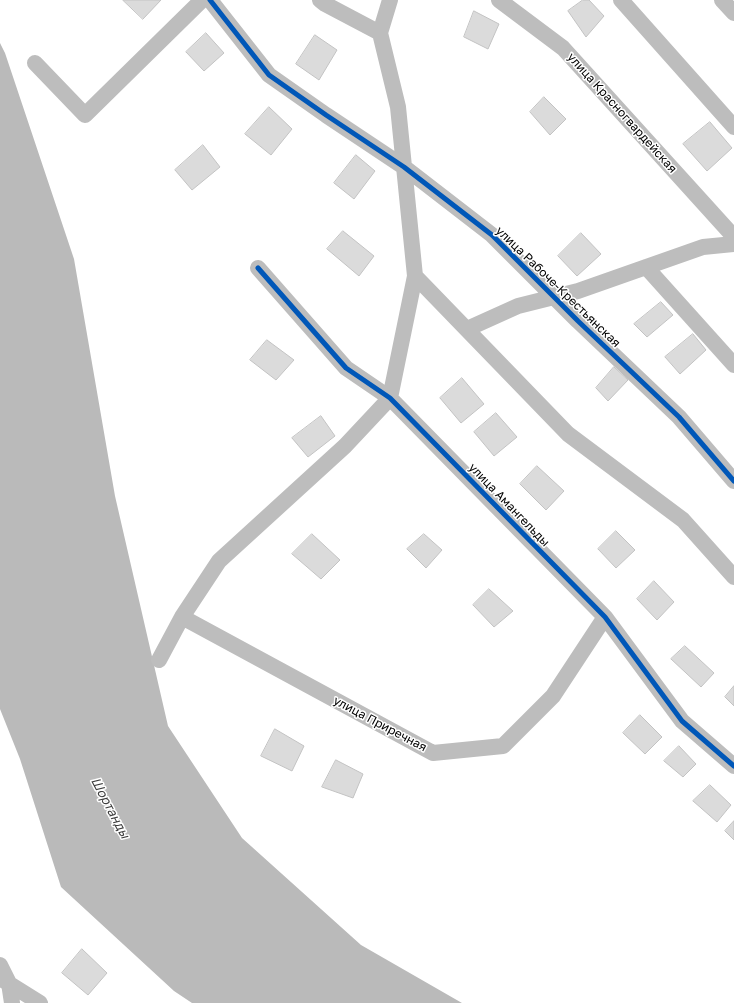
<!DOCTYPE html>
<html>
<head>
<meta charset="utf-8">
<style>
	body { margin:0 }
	canvas { display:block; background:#fff }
</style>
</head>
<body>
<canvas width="734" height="1003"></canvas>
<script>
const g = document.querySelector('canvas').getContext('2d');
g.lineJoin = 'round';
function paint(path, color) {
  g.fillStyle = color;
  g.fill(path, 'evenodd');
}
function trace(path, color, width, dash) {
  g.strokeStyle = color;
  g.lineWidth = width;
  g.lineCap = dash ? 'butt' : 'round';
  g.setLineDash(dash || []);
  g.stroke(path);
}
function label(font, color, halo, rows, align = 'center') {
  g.font = font + ' "Golos Text",sans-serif';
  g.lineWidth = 3;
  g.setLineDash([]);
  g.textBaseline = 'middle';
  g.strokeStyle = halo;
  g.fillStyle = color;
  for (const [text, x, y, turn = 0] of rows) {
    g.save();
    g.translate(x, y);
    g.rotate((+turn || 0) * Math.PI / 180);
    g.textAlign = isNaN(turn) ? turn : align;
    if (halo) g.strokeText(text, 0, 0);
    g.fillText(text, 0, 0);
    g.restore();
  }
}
paint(new Path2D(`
	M0 43 5 53 74 259 115 496 168 726 242 838 361 945 462 1003H192L174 991 61 887 20 759 0 709Z`), '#bababa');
const building = new Path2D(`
	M123 0H161L143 19Z
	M583 0H589L604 16 586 37 568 11Z
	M474 11 499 24 488 49 464 37Z
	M206 33 224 53 204 71 186 52Z
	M315 35 337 50 319 80 296 64Z
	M544 97 566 119 550 135 530 112Z
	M269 107 292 129 271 155 245 134Z
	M710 122 732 148 707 171 683 144Z
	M203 145 220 167 192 190 175 170Z
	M356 155 375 171 354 199 334 183Z
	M343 231 374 256 359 276 327 249Z
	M581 233 601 254 577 276 558 256Z
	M661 302 673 315 647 337 634 324Z
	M693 334 706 350 680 374 665 357Z
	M267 340 294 360 276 380 250 360Z
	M614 367 628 380 608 401 596 388Z
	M462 378 484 404 461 423 440 398Z
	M496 413 517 437 494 456 474 432Z
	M321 416 335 436 308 457 292 438Z
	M537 466 564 491 546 510 520 484Z
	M616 531 635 550 616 568 598 549Z
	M312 534 340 560 321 579 292 554Z
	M424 534 442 550 426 568 407 549Z
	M654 581 674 602 657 620 637 599Z
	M489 589 513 611 494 627 473 605Z
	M685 646 714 673 701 687 671 659Z
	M734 686V706L725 697Z
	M640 715 662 737 645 754 623 733Z
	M275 729 304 746 292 771 261 756Z
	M679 746 696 764 683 777 664 761Z
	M336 760 363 774 353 798 322 787Z
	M710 785 731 805 717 822 693 801Z
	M734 821V840L725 831Z
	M82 949 107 973 88 995 62 973Z`);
paint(building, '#dbdbdb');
trace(building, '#c3c3c3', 1);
trace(new Path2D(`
	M210 0 269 75 326 115 404 167 492 235 578 321 679 417 734 481
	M320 0 325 4 380 33
	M390 0 380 33 398 107 415 276 390 398
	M499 0 563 48 734 237
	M621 0 734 127
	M722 0 734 13
	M35 63 85 115 202 0
	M646 267 734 365
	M258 268 346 368 390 398 605 617 682 721 734 766
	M415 276 568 434 683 520 734 577
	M467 329 518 306 578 291 703 247 734 244
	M182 617 433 753 503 746 553 696 605 617
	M159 660 182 617 219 561 345 446 390 398
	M0 965 9 983 12 1003
	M0 978 40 1003`), '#bdbdbd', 16);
trace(new Path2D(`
	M210 0 269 75 326 115 404 167 492 235 578 321 679 417 734 481
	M258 268 346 368 390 398 605 617 682 721 734 766`), '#0057b8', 5);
label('12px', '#000', '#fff', [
	["улица Красногвардейская",622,113,48],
	["улица Рабоче-Крестьянская",558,287,44],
	["улица Амангельды",509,505,46],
	["улица Приречная",380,724,28]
]);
label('italic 13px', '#3d3d3d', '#fff', [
	["Шортанды",110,808,62]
]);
</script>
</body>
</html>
